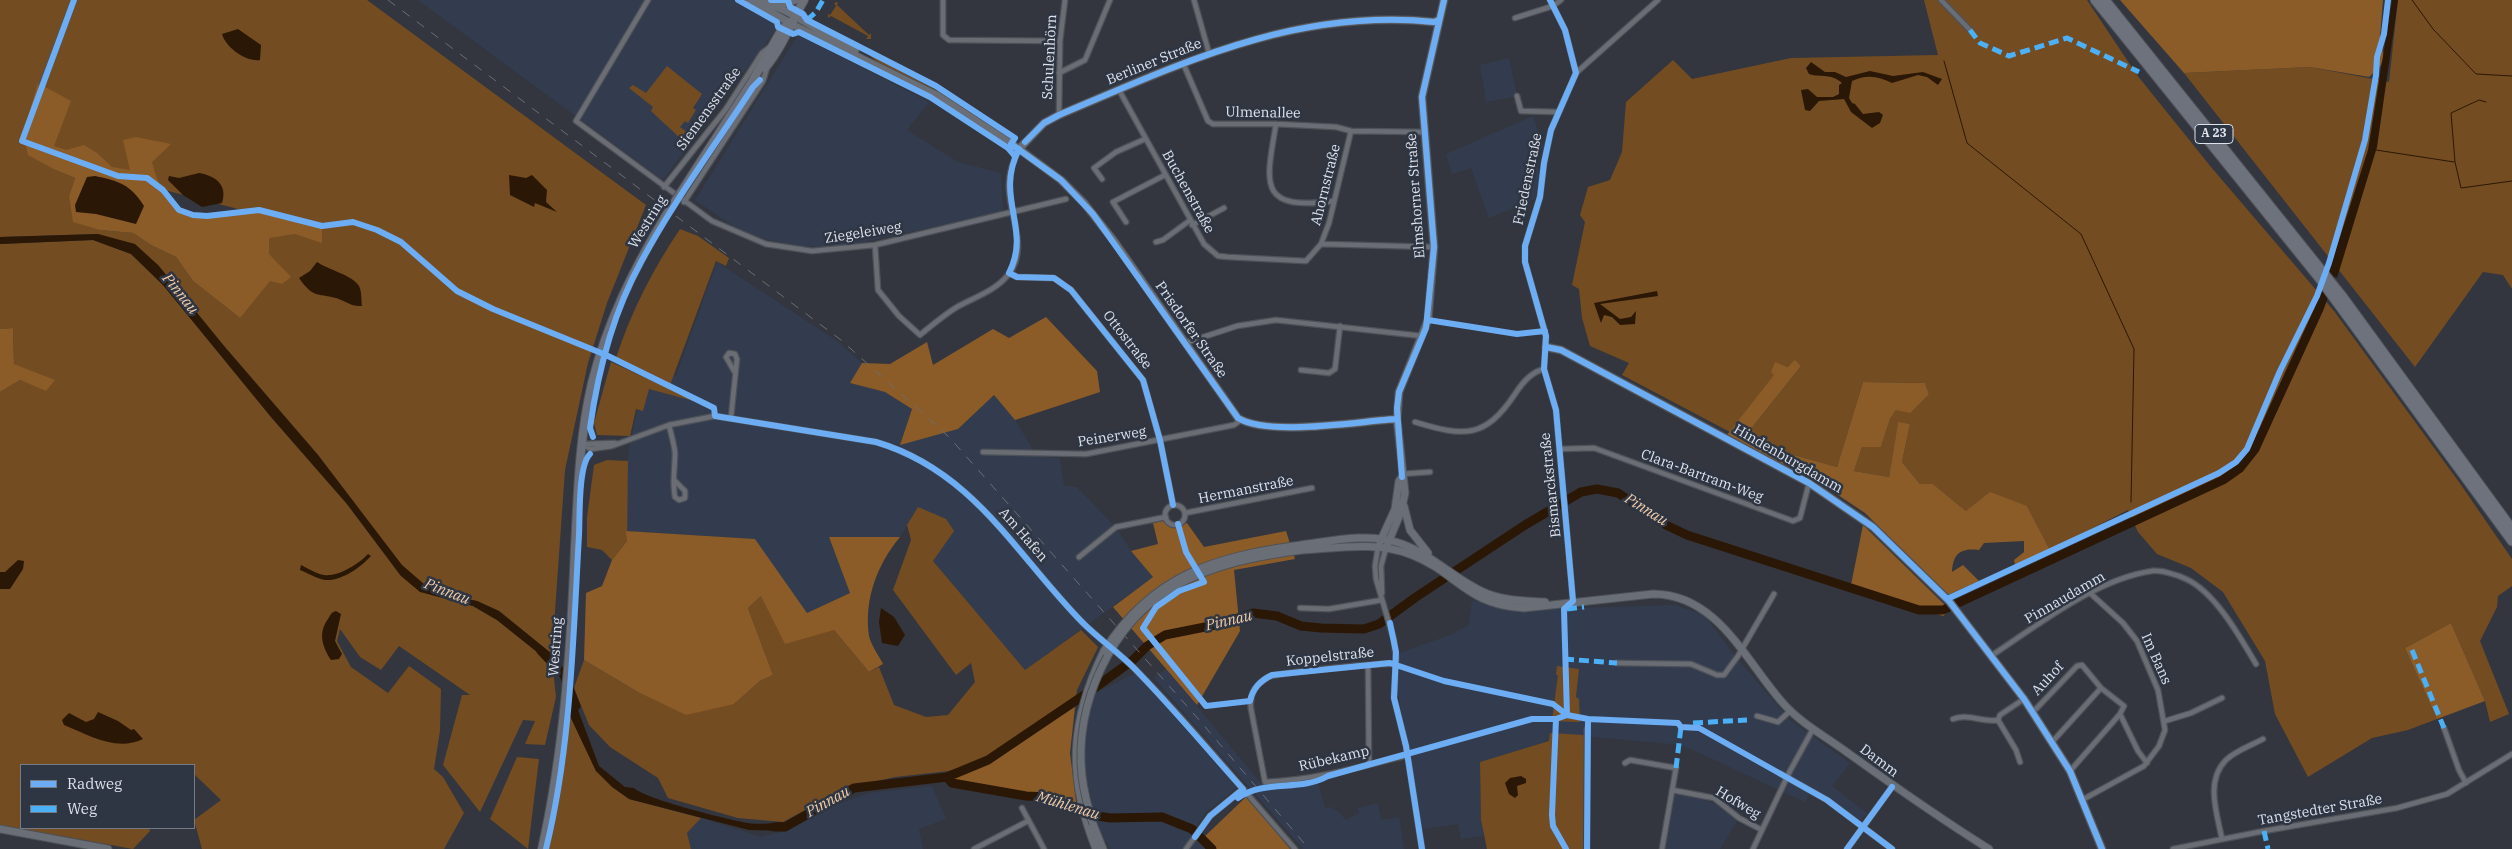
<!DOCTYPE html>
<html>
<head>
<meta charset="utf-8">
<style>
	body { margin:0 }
	#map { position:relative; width:2512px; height:849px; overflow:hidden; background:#33363e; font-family:"IBM Plex Serif",serif }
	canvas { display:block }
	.legend { position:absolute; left:20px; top:764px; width:175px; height:65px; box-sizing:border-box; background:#2e3543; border:1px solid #747a86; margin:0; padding:6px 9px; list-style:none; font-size:15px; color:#dee2eb }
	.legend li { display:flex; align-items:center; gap:10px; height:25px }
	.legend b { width:25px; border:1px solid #747a86 }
</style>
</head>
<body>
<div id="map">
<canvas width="2512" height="849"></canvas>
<ul class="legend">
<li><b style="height:6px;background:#6dadf4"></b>Radweg</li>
<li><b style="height:6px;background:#4cb0f7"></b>Weg</li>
</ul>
</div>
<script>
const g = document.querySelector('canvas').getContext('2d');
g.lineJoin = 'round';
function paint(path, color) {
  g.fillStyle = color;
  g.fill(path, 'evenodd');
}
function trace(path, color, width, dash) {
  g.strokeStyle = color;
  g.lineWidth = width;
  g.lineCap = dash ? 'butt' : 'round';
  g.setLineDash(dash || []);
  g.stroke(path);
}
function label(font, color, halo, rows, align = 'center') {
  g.font = font + ' "IBM Plex Serif",serif';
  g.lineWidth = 5;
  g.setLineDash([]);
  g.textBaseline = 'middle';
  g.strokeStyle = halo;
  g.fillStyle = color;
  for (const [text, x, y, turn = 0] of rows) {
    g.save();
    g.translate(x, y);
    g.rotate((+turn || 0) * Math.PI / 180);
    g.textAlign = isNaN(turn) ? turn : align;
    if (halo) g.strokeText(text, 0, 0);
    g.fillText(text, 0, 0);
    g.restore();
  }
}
paint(new Path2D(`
	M418 0H736L775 23 777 28 663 180Z
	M798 35 929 102 907 130 958 162 1001 173 1003 212 845 246 825 247 800 246 768 240 739 230 695 200Z
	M1509 58 1517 96 1486 102 1480 65Z
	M1533 116 1544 148 1534 156 1540 174 1535 199 1489 218 1471 168 1452 174 1446 154Z
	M717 262 837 341 862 363 851 383 885 392 912 409 900 444 958 429 994 395 1015 420 1037 456 1060 458 1064 486 1077 487 1117 529 1131 551 1153 577 1025 670 933 561 918 507 900 537 829 538 850 593 807 613 754 539 626 531 628 453 648 363 676 376Z
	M1472 600 1509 610 1675 605 1704 615 1735 656 1790 720 1850 763 1832 786 1867 813 1856 825 1831 806 1809 794 1805 802 1682 745 1550 733 1549 741 1480 762 1481 820 1484 836 1461 839 1458 824 1423 829 1397 687V654L1450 635 1469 625Z
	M1166 669 1265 788 1270 784 1317 779 1325 808 1331 807 1339 812 1346 820 1359 813 1358 808 1378 803 1381 820 1399 817 1404 849H1303L1154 678Z
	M1137 672 1238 787 1205 813 1191 834 1208 849H1111L1102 835 1092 809 1084 771 1083 739 1092 695Z
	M932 786 946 819 919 829 923 849H691L687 833 701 818 761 837 785 831 832 806 869 793Z
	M1675 794 1702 799 1715 804 1737 821 1720 849H1666Z`), '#333c4e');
paint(new Path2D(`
	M0 0H367L646 205 607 303 588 363 565 470 552 654 499 611 477 601 448 595 425 585 401 565 318 455 224 346 158 265 98 234 0 237ZM29 155 269 217 240 318 193 281 176 257 151 245 133 233 100 230 69 196 75 178 53 169Z
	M1924 0H2087L2137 75 2211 167 2334 311 2459 482 2512 559V586L2498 596 2497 607 2480 641 2509 714 2490 722 2485 701 2451 623 2405 648 2437 719 2408 730 2372 738 2308 777 2275 714 2265 661 2223 592 2191 568 2157 554 2138 532 2128 510 2050 550 2027 506 1966 511 1933 484H1920L1902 462 1910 424 1898 423 1889 477 1854 471 1862 447H1881L1890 419 1896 410 1929 394 1925 383 1863 382 1837 467 1794 455 1787 457 1746 435 1801 366 1795 361 1775 375 1730 432 1622 375 1629 363 1590 346 1582 318 1579 289 1572 285 1585 222 1580 215 1588 187 1610 180 1622 152 1626 102 1673 60 1692 79 1791 58 1938 55Z
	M2398 0H2512V289L2503 275 2483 272 2415 367 2184 73 2310 67 2389 82Z
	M838 2 837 5 869 35 871 33V39H866L868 36 831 16 828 18V14L830 15 836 6 834 3Z
	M868 54 957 101 1010 136 1009 137 939 94 880 64Z
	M667 66 702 94 693 108 696 110 688 123 685 121 680 127 687 132 680 138 651 111 653 107 629 88 633 85 646 93Z
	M680 229 698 236 729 258 726 266 716 261 670 385 616 358C631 312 653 269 680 229Z
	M93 240 131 254 163 285 271 417 347 504 401 576 450 601 473 606 497 620 547 660 553 670 556 697 545 745 525 744 535 721 523 720 480 812 443 765 462 695H470L399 646 381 670 360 657 340 629 337 641 351 667 388 693 409 666 441 689 440 731 434 769 443 777 464 813 444 849H202L194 820 221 800 194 774V765H21V828H149L150 831 133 849 0 825V392L20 380 46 390 14 364 13 328 0 329V244Z
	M611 362 701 403 649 389 643 411 636 409 630 436 597 435 594 423Z
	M607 460 628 461 627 541 612 560 602 550 587 547V517L594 465Z
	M918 507 946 519 954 531 933 561 1025 670 1081 630 1098 647 1077 690 1075 707 988 760 949 771 895 777 859 785 820 802 783 822 738 818 668 798 658 778 610 747 589 725 574 688 584 660 638 692 734 704 760 681 773 675 748 608 761 596 834 630 869 672 879 667 894 705 926 717 948 715 975 682 971 663 956 675 893 590 911 540 907 525Z
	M1557 666 1579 669 1576 697 1579 699 1580 722 1552 721 1558 675H1556Z
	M570 716 596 771 629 799 701 818 687 833 691 849H548L565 760Z
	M1550 733 1584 735 1583 849H1487L1481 820 1480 762 1549 741Z
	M517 757 539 759 528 849 490 819Z`), '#744c21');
paint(new Path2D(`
	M2120 0H2383L2380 38 2384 57 2380 67 2369 77 2310 67 2184 73Z
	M38 83 71 101 54 146 66 150 84 145 97 153 112 167 130 170 123 140 136 137 171 144 152 162C163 208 186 218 231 214 240 213 249 210 258 210 273 210 305 222 322 226V243L295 234 269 238V254L291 277 282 284 270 281 240 318 193 281 176 257 151 245 133 233 100 230 73 222 69 196 75 178 53 169 28 155 23 134Z
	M1046 317 1097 371 1100 392 1015 420 994 395 958 429 900 445 912 409 885 392 850 383 862 363 890 364 927 342 933 365 993 329 1009 338Z
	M13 328 14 364 55 380 46 391 20 380 0 392V329Z
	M1795 360 1801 366 1746 435 1787 457 1794 455 1837 467 1863 382 1925 383 1929 394 1910 413 1896 410 1890 419 1881 447H1862L1854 471 1889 477 1898 422 1910 424 1902 462 1920 484H1933L1966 511 1990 492 2027 506 2050 550 2015 565 2014 560 2024 552V541L1984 543 1979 550C1961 548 1953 553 1952 572L1963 565 1979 581 1948 595 1865 513 1835 493 1727 435 1774 375 1771 372 1775 362 1787 367Z
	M1163 521 1176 528 1187 523 1204 547 1286 531 1295 559 1234 570 1240 631 1197 705 1113 607 1153 577 1131 551 1158 544 1153 523Z
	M1863 525 1950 610 1943 616 1851 585Z
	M626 531 755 539 807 613 850 593 829 537H900C877 565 864 599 869 636 871 645 879 656 883 664L869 672 834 630 785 644 761 596 748 608 773 675 760 681 734 704 686 715 638 692 584 660 586 593 602 586 612 560 627 541Z
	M2451 623 2485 701 2437 719 2405 648Z
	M1075 707 1070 753 1077 809 1050 797 1026 796 952 783 947 777 988 760Z
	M1247 796 1290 849H1211L1203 838Z`), '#8b5c28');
paint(new Path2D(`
	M2392 0H2398L2377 147 2337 278 2330 268 2368 150Z
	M238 29 261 45 260 60C246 62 226 48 222 34Z
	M1811 62 1825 72H1835L1846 77 1870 71 1893 76 1923 72 1942 79 1938 85 1927 77 1918 75 1892 83C1879 76 1866 74 1852 81L1849 98 1852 103 1855 104 1863 114 1879 112 1883 115 1880 123 1872 128 1851 112 1844 99 1819 101 1810 111 1805 110 1801 90 1808 89 1817 97H1833L1839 94V85L1842 83C1831 73 1822 78 1809 74L1806 68Z
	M199 173C215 176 228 184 222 203L202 207 183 195 168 180 169 176 179 178Z
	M509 175 526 178 532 175 547 190 546 202 557 212 535 203 534 207 510 195Z
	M95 176C119 181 130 184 144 206L136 224 96 214 76 212 75 205 87 177Z
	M98 234 135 244 158 265 224 346 318 455 402 565 425 585 448 595 477 601 499 611 552 654 547 660 497 620 473 606 420 592 401 576 347 504 271 417 163 285 131 254 93 240 0 244V237Z
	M317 262C327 269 354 276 359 286 362 292 361 299 362 306 351 307 346 301 336 298 316 293 313 298 299 278L310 271Z
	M1657 291 1658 296 1600 304 1620 319 1631 317 1636 311 1635 324 1620 325 1612 317 1604 315 1601 323 1594 303Z
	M368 554 371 556C361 567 342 581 326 580 317 579 308 573 300 570L301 565C307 568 317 574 324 575 338 577 359 564 368 554Z
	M18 560 24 561 23 569 10 589H0V572H5Z
	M881 608 894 617 905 635 898 646 882 643 879 622Z
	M336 611 341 614 335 641 342 654 339 659 331 660C322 646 318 633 328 619 331 615 330 613 336 611Z
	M572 694 599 766 625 787 634 788C645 799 729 820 748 823 759 825 772 823 783 822L785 831 749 830 629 799 612 787 596 771 570 716Z
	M98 712 118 721 131 730 134 729 143 739C116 752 89 735 64 725L62 720 69 713 86 722 94 719Z
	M1521 776 1526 779V783L1517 786 1518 795 1515 798 1509 794 1505 783 1510 778Z`), '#2b1706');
trace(new Path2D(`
	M2412 0 2433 29 2476 74 2512 76
	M1944 61 1967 143 2081 234 2134 349 2131 502
	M2486 102 2479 100 2451 113 2455 162 2461 188 2512 181
	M2376 150 2454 162`), '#2b1706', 1);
trace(new Path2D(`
	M541 651 564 675 576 706
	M947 777 952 783 1026 796 1050 797 1086 814 1110 818 1162 817 1192 829 1212 849
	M774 827H785L854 788 947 777 988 760 1096 687 1133 660 1147 646 1165 635 1220 624 1253 613 1277 616 1301 626 1321 628 1364 629 1379 624 1416 597 1525 525 1581 492 1597 489 1618 493 1666 525 1687 535 1919 610H1943L2223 480 2240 468 2255 449 2319 309 2336 262`), '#2b1706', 9);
const street = new Path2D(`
	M648 0 576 121 712 221 766 244 812 251 875 245 1066 199
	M943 0V35L949 40 1060 41
	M1194 0 1209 53
	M1550 0 1565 30 1576 73 1551 130 1544 163 1540 197 1525 246V262L1546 336 1544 369 1556 410 1573 601
	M1941 0 1970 30
	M1515 18 1553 6 1561 0
	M1183 63 1208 121 1213 124H1276L1336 127 1351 131 1423 132
	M1059 73 1085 60 1110 0
	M1576 73 1658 0
	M42 85 74 0
	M1119 90 1204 244 1218 256 1228 257 1306 261 1321 244 1329 223 1351 131
	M1517 96 1521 111 1559 112
	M1059 115 1060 41 1065 0
	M1276 124C1266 184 1257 211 1334 201
	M1102 179 1094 168 1116 152 1145 139
	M664 187 726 109 762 53 771 46
	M684 202 763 81 767 68
	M1126 222 1113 202 1165 175
	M1192 225 1224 208
	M1156 242 1163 240 1189 221
	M1321 244 1434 247
	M875 245 878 290 899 316 920 335C932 325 944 315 957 307 975 297 995 291 1008 275 1029 250 1010 217 1009 189 1008 174 1013 162 1019 149
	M1009 273 1017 277 1054 278 1071 290 1143 380 1160 440 1173 505
	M1185 343 1237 326 1276 320 1422 336
	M1301 370 1329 373 1335 369 1340 326
	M731 417 737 359 735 354 729 353 726 357 734 371
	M1415 422C1464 437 1485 439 1515 394 1522 383 1531 372 1544 369
	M669 425C671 434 674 443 675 453 675 467 672 482 675 497L679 500 685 498V491L674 480
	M581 444 591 449 612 446 669 425 715 416 876 442C974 471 1016 555 1083 623 1099 639 1118 652 1134 668 1191 725 1242 789 1295 849
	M583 444 615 443
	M1560 449 1594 448 1793 521 1800 518 1809 483
	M983 452 1086 454 1234 425 1241 420
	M1402 474 1430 472
	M1165 515a10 10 0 1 1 20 0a10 10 0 1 1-20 0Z
	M1185 513 1312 488
	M1378 547 1375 566 1376 579 1394 640 1396 658 1394 698 1406 746 1422 849
	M1079 557 1116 527 1166 517
	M1382 593 1381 566 1386 548
	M1300 608 1329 609 1382 600
	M1991 656C2038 625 2096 579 2152 571 2161 570 2178 575 2186 579 2215 592 2240 637 2256 664
	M1617 663 1691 664 1717 675H1724L1738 656 1774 594
	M1396 664C1384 662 1277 673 1268 677 1255 685 1249 694 1251 709L1265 782C1314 780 1360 767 1408 755
	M1368 665 1369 764
	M2033 712 2077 666 2082 665 2101 688 2124 706 2120 714 2070 771
	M2120 714 2138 751 2147 763
	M1757 716 1778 722 1790 711
	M1953 719C1969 713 1982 723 1998 720
	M2165 721 2191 713 2222 698
	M2444 728 2459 770 2466 783
	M1587 729V849
	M2053 741 2101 688
	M2020 762 2016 750 1998 720 2000 715 2024 699
	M1625 763 1630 760 1676 768 1662 849
	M1781 774 1827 800 1892 849
	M1672 790 1714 798 1739 818 1762 830
	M2082 800 2144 766 2159 746 2165 730 2158 690 2137 641 2123 623 2090 593
	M1022 808 1044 849
	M2222 839C2217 814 2205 781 2226 760 2235 751 2252 745 2263 739
	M974 849 1028 821
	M1186 849 1210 816 1243 789
	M1753 849 1790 771 1813 729
	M1847 849 1892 787
	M2173 849 2264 831 2397 808 2447 794 2512 754`);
const secondary = new Path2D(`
	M749 0 801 29 938 96 1019 149 1061 180 1084 203 1114 241 1238 418C1269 437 1360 421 1397 419
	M759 0 786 11 855 51
	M777 6 796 0
	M1019 149 1044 123 1059 115C1182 63 1296 8 1434 22L1439 20
	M1546 347 1561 350 1809 483 1873 527 1949 601 2024 699 2070 771 2102 849
	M1404 506 1410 530 1428 553
	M1380 542 1395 509 1399 481 1402 477
	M1301 545C1331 541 1367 533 1396 542 1431 552 1455 581 1488 594 1506 601 1526 601 1545 602
	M1386 548 1401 512 1405 493 1397 419 1399 392 1428 320 1434 247 1422 97 1444 0
	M1302 550C1338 548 1377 541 1412 555 1458 573 1466 605 1524 608L1653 594C1717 594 1745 660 1782 702 1800 723 1825 736 1848 753 1894 786 1941 819 1989 849
	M1093 824 1103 849
	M0 829 108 849
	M1096 849C1067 777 1070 721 1104 651`);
const primary = new Path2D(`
	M765 68C782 48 791 23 804 0
	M705 155 750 85 782 29 790 22
	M542 849C564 751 571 649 575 548 578 493 579 438 592 383 607 323 633 270 665 217`);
const highway = new Path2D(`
	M2095 0 2320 279 2512 541
	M2105 0 2342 296 2512 529`);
trace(street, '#4e5258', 7);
trace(secondary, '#4e5258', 9);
trace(primary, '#4e5258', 10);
trace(highway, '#4e5258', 11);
trace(street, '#6a6d74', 4.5);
trace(secondary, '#6a6e76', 7);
trace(primary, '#6b707a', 8);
trace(highway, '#6d727d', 9);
trace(new Path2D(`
	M388 0 841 340 949 437 1201 722 1309 849`), '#6b6e74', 1, [9, 9]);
const secondaryBridge = new Path2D(`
	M1104 651C1152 575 1216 556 1301 545
	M1093 824C1088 808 1084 792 1082 776 1074 704 1111 623 1174 587 1213 564 1258 556 1302 550`);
const primaryBridge = new Path2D(`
	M665 217 705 155`);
trace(secondaryBridge, '#4e5258', 9, []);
trace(primaryBridge, '#4e5258', 10, []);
trace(secondaryBridge, '#6a6e76', 7);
trace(primaryBridge, '#6b707a', 8);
trace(new Path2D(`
	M807 20 816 12 823 0
	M1970 30 1980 43 2009 56 2067 38 2139 72
	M1567 609 1584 607
	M2412 650 2444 728
	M1564 659 1617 663
	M1693 723 1747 720
	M1676 768 1681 727
	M2264 831 2268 849`), '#4cb0f7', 5, [10, 5]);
trace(new Path2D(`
	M74 0 22 141 118 176 147 178 163 190 179 210 193 215 207 216 259 210 322 226 353 222 377 230 401 242 457 291 493 309 606 355 714 408 715 416 876 442C974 471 1016 555 1083 623 1099 639 1118 652 1134 668 1172 707 1207 749 1243 789L1210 816 1195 837
	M738 0 777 22 778 27 793 34 799 32 930 97 1008 148 1014 155
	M771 0H788L790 7 803 14 807 20 936 86 1015 138 1011 144 1061 180 1093 214 1238 418C1269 437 1360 421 1397 419
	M1550 0 1565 30 1576 73 1551 130 1544 163 1540 197 1525 246V262L1546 336 1544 369 1556 410 1573 601 1564 609 1567 715
	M1025 142 1044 123 1059 115C1182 63 1296 8 1434 22L1439 20
	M1019 149C994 198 1032 228 1009 273L1017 277 1054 278 1071 290 1143 380 1160 440 1173 505
	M1428 320 1517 334 1545 331
	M1546 347 1561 350 1809 483 1873 527 1949 601 2024 699 2070 771 2102 849
	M593 437 590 428C598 371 613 313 641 262 673 202 716 144 753 87L760 80
	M1402 477 1397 408 1399 392 1426 328 1434 247 1422 97 1444 0
	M1178 524 1186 552 1204 582 1179 591 1156 607 1143 628 1206 706 1250 701C1253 688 1260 681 1272 675L1390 663 1444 681 1553 704 1567 715 1588 719 1678 723 1681 727 1699 728 1827 800 1892 849
	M1947 599 2219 473 2236 462 2247 449 2280 371 2317 296 2329 263 2365 140 2376 75 2377 57 2384 34 2388 0
	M1390 623 1396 652 1394 698 1406 746 1422 849
	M1556 719 1552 815 1553 826 1566 849
	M1238 798C1265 779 1300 792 1328 776L1532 719H1556L1567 715
	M546 849C571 747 573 640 579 535 580 517 578 466 590 454
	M1587 849 1588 719
	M1847 849 1892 787`), '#6dadf4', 6);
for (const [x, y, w] of [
	[2214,134,38]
]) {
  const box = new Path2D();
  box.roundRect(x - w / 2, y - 9.5, w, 19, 4);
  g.fillStyle = '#2e3543';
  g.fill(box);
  trace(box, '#dee2eb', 1);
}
label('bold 12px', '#dee2eb', null, [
	["A 23",2214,134]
]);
label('14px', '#dee2eb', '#2e3543', [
	["Schulenhörn",1050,57,-87],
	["Berliner Straße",1154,62,-22],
	["Siemensstraße",709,109,-54],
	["Ulmenallee",1263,113,1],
	["Friedenstraße",1528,179,-78],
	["Ahornstraße",1326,185,-76],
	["Buchenstraße",1188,192,61],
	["Elmshorner Straße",1416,196,-94],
	["Westring",648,222,-58],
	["Ziegeleiweg",863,233,-9],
	["Prisdorfer Straße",1191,330,55],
	["Ottostraße",1127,340,52],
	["Peinerweg",1112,437,-9],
	["Hindenburgdamm",1788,459,30],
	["Clara-Bartram-Weg",1702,476,20],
	["Bismarckstraße",1551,485,-96],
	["Hermanstraße",1246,490,-11],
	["Am Hafen",1023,535,49],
	["Pinnaudamm",2065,598,-30],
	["Westring",556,647,-86],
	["Koppelstraße",1330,657,-6],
	["Im Bans",2156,659,66],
	["Auhof",2048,679,-47],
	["Rübekamp",1334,759,-13],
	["Damm",1879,761,37],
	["Hofweg",1738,803,31],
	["Tangstedter Straße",2320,810,-10]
]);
label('italic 15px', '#f2cca9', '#2e3543', [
	["Pinnau",180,294,51],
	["Pinnau",1646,510,32],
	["Pinnau",447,592,21],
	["Pinnau",1229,621,-13],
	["Pinnau",828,802,-29],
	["Mühlenau",1068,806,17]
]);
</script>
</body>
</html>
